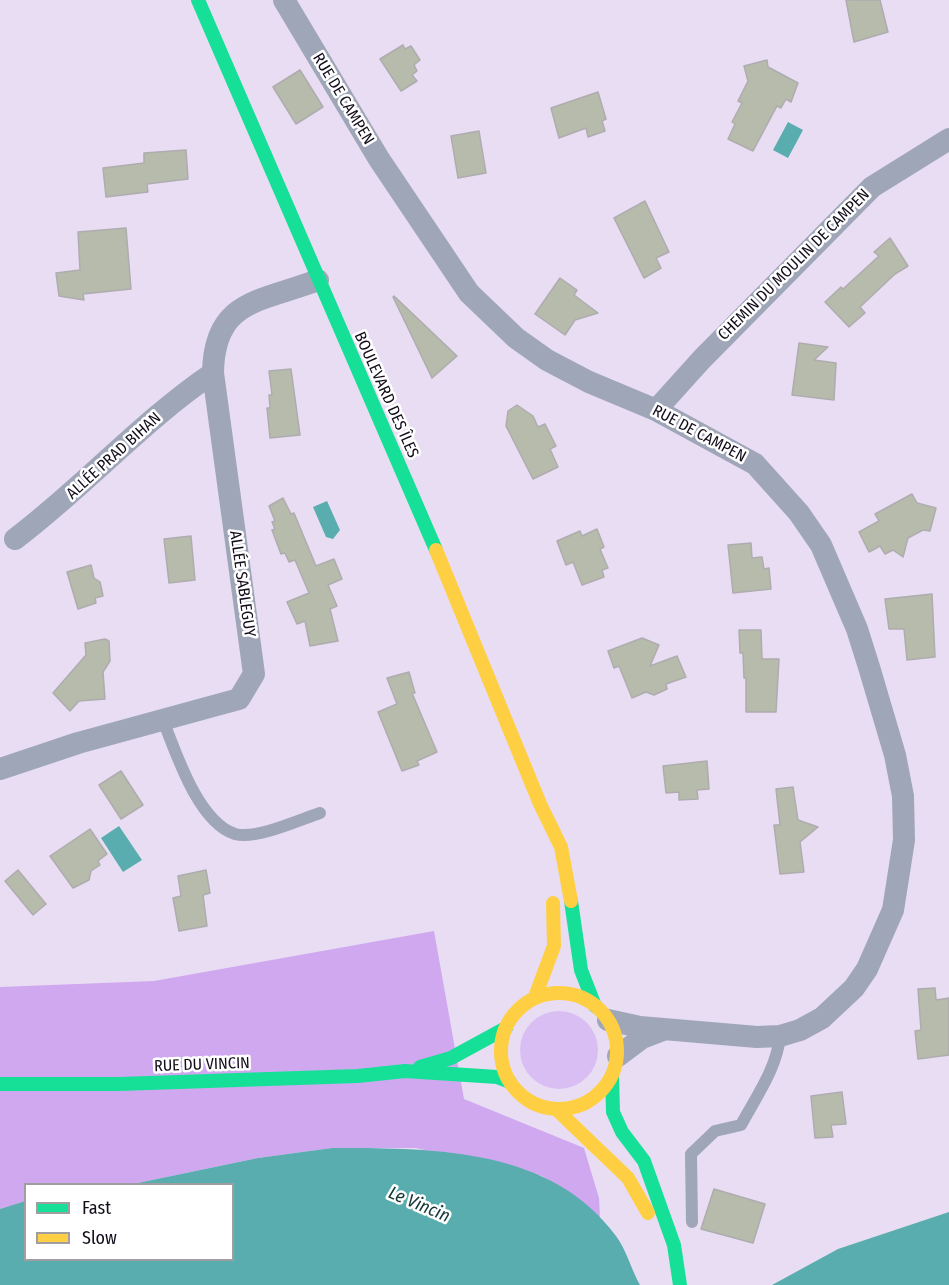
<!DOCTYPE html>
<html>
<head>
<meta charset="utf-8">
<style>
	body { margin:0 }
	#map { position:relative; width:949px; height:1285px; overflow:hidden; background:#e8ddf3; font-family:"Fira Sans Condensed",sans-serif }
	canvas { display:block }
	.legend { position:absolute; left:24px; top:1183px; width:210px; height:78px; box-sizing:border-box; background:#fff; border:2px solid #a19ea3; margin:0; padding:8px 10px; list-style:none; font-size:18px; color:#130d1a }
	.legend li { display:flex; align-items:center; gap:12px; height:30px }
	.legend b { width:30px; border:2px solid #a19ea3 }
</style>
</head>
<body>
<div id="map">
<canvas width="949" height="1285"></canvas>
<ul class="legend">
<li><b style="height:8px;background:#16e098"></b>Fast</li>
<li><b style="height:8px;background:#ffcf43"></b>Slow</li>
</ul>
</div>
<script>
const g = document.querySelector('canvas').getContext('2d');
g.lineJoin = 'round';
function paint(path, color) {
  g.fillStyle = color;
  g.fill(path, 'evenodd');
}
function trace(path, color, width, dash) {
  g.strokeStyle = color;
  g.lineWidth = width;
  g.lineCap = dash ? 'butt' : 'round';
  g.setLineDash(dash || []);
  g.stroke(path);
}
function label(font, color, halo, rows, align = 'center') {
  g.font = font + ' "Fira Sans Condensed",sans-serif';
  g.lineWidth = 5;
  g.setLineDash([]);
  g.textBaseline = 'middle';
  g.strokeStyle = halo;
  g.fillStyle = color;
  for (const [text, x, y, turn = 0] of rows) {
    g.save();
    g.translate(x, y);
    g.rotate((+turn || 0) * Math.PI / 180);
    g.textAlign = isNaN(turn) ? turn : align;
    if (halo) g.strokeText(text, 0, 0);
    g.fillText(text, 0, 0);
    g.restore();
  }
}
paint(new Path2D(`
	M520 1050a39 39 0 1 1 78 0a39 39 0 1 1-78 0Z`), '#d9bef3');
paint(new Path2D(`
	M434 931 464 1099 584 1148 599 1198 600 1218 580 1201 542 1176 416 1148H332L258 1158 133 1184H26L25 1201 0 1209V987L154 981Z`), '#cfa8f0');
paint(new Path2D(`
	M788 122 803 130 788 158 773 150Z
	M327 501 340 530 333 539 326 537 313 507Z
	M119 826 142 860 123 872 101 838Z
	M332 1148C431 1148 551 1147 616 1236 627 1251 631 1269 640 1285H0V1209L25 1201 26 1260H232V1184H133L258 1158Z
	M949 1212V1285H772L838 1249Z`), '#59adae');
const building = new Path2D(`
	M846 0H880L888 32 854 42Z
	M403 45 405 49 411 46 420 60 414 65 417 71 412 75 417 81 401 91 380 59Z
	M767 60 768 67 798 83 791 102 786 99 781 108 777 106 753 151 728 139 735 124 732 122 742 103 738 101 748 81 744 66Z
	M300 70 323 107 296 124 273 87Z
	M598 92 606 119 602 121 605 131 588 137 586 128 559 138 551 108Z
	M479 131 486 173 458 178 451 136Z
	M186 150 188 179 147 184 148 192 106 197 103 168 144 163V153Z
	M645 201 669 252 656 258 661 268 644 278 614 218Z
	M126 228 131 289 83 294 84 300 59 296 56 273 80 270 78 232Z
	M890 238 908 266 895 274 860 307 865 313 849 327 825 302 841 287 843 289 879 256 874 252Z
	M560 278 577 290 574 295 598 313 575 320 565 335 535 314Z
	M394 296 457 356 432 378 393 297Z
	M799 343 828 347 814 360 836 363 834 400 792 395Z
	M291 369 300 435 270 438 267 408H270L269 395H272L269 371Z
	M517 405 533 416 538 427 545 424 556 446 550 449 558 467 533 479 506 426 508 411Z
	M912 494 917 503 936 508 930 531 923 530 908 538 903 557 893 550 885 554 880 546 869 552 859 532 879 521 875 514Z
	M283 498 291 514 294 513 316 566 334 559 342 579 328 585 337 606 330 609 338 641 310 646 305 621 297 624 287 602 309 593 295 560 289 562 285 553 281 554 272 530 275 529 272 522 275 521 269 506Z
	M597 529 604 547 600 549 608 568 602 570 604 577 582 585 573 562 566 565 557 541 580 531 582 536Z
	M191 536 195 580 169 583 164 539Z
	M751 543 752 558 762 557 764 569 769 568 771 589 733 593 728 545Z
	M91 565 94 578 100 582 103 596 95 598 96 603 78 609 67 572Z
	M932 594 935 657 907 660 904 629H889L885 599Z
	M739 630H761L762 659H779L776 712H746V678H744L743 653H740Z
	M642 638 659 645 650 666 677 656 686 677 666 684 667 689 654 695 646 692 632 698 619 666 614 668 608 651Z
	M105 639 109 641 110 661 103 672 105 699 79 701 70 711 53 693 86 655 85 643Z
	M409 672 415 693H412L437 752 417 761 419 765 402 771 378 712 397 704 387 678Z
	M707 761 709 789 697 790 698 799 679 800V792L666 793 663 766Z
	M121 771 143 805 121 819 99 785Z
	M793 787 798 820 818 827 800 842 804 872 780 874 774 825H780L776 789Z
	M90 829 107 854 98 861 100 865 91 871 89 880 73 888 50 856Z
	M18 870 46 904 33 915 5 881Z
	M206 870 210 893 203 895 207 926 179 931 173 898 181 896 178 876Z
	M935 988 936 1000 949 998V1055L918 1059 915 1031 921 1030 918 989Z
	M842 1092 846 1124 831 1125 833 1137 815 1138 811 1096Z
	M714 1189 765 1204 753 1243 701 1229Z`);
paint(building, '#b7bbac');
trace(building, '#aeacaf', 1.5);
trace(new Path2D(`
	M163 720C176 753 198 822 235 834 256 840 299 820 320 813
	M692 1222 691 1154 715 1131 741 1125C756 1097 777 1068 780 1036`), '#9ea6b7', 12);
trace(new Path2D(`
	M284 0 379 159 469 293 516 338 547 360 589 382 656 410 755 464 799 513 821 545 857 629 869 667 895 755 903 796 904 840 893 910 867 969 854 988 822 1018 800 1030 780 1036 757 1037 640 1027 608 1020
	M656 410 702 359 872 187 949 139
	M15 539C84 487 142 421 213 373
	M0 769 78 743 239 699 254 674 213 373C214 299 261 302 318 280
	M618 1056 642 1038 663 1030`), '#9ea6b7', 22);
trace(new Path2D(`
	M198 0 436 550
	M571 901 581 970 595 1006
	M420 1067 451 1058 506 1028
	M612 1075 613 1112 622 1132 644 1161 674 1245 680 1285
	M0 1084H119L358 1076 405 1071 497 1077 510 1082`), '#16e098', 14);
trace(new Path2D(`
	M436 550 540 804 561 847 571 901
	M501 1051a58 58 0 1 1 116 0a58 58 0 1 1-116 0Z
	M535 997 554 946 553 903
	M556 1109 628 1178 648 1213`), '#ffcf43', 14);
label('16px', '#130d1a', '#fff', [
	["RUE DE CAMPEN",343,99,59],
	["CHEMIN DU MOULIN DE CAMPEN",794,265,-45],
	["BOULEVARD DES ÎLES",386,395,66],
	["RUE DE CAMPEN",699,434,28],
	["ALLÉE PRAD BIHAN",114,456,-42],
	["ALLÉE SABLEGUY",242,584,82],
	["RUE DU VINCIN",202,1065,-2]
]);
label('italic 18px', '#143633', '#fff', [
	["Le Vincin",419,1205,23]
]);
</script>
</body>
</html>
